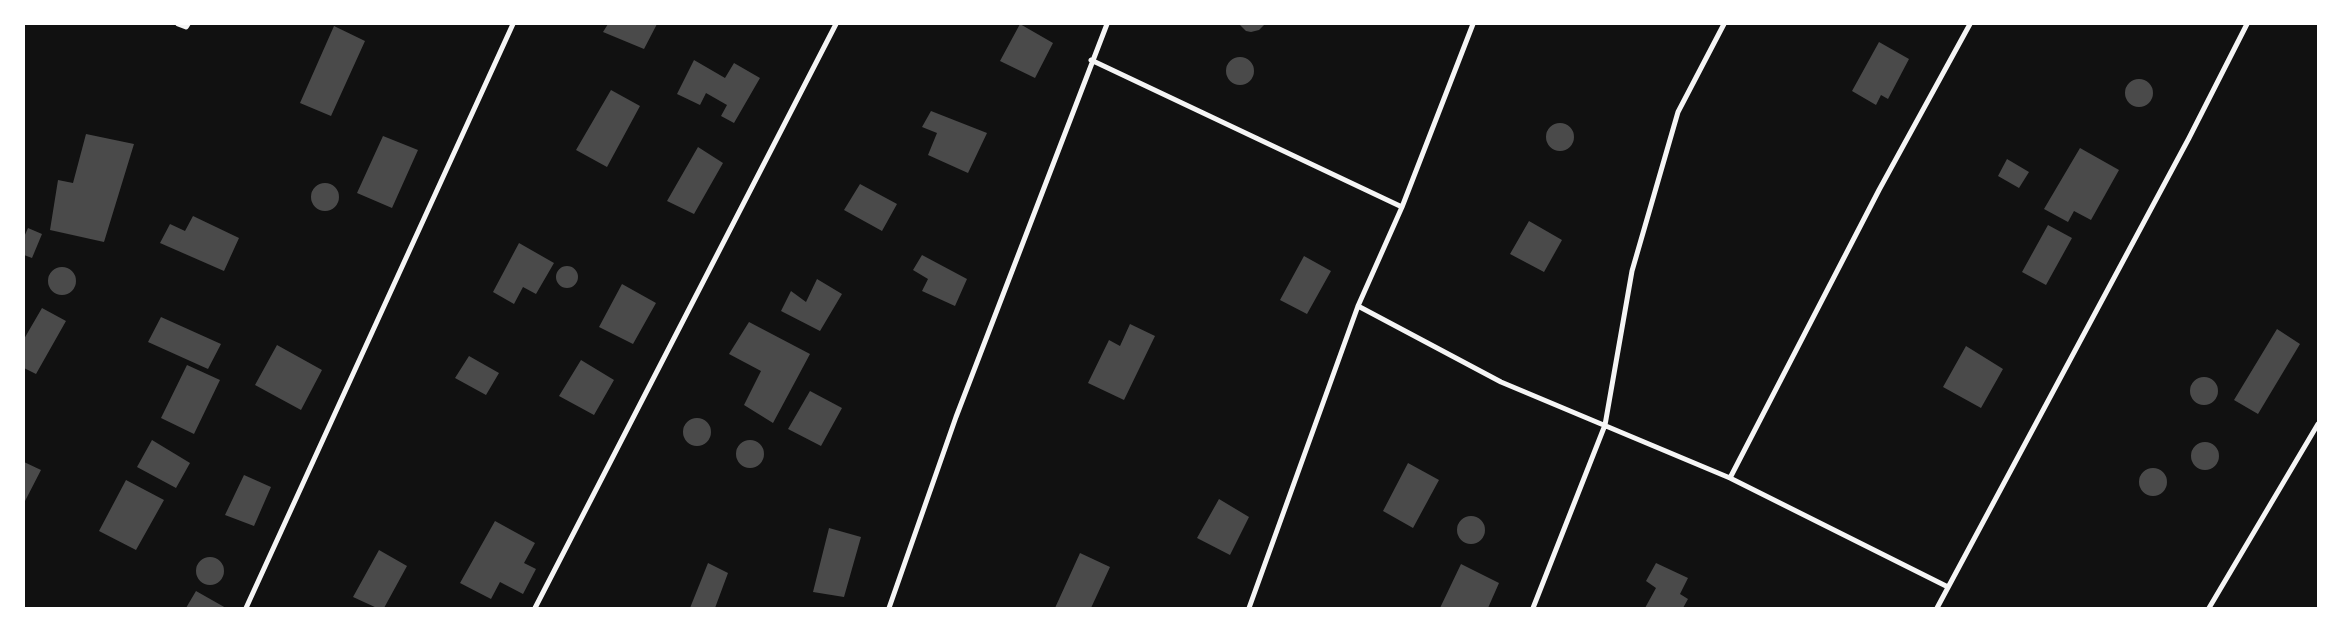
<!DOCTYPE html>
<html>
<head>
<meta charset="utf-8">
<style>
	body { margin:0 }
	#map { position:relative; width:2342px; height:632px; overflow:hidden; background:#111; font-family:"Noto Sans",sans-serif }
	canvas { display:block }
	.frame { position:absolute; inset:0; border:25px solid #fff; pointer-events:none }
</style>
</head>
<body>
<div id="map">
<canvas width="2342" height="632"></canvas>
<div class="frame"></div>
</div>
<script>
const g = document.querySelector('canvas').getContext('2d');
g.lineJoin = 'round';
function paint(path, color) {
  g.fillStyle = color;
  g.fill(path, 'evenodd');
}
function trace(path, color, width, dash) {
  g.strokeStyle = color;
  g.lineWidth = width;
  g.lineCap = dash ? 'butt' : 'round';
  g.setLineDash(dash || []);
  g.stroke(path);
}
paint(new Path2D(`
	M608 24H657L644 49 603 32Z
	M1020 24 1053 43 1035 78 1000 61Z
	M1239 24H1265L1259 30 1251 32 1246 31Z
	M334 26 365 41 331 116 300 103Z
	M1879 42 1909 59 1888 99 1881 95 1876 105 1852 91Z
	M1226 71a14 14 0 1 1 28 0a14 14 0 1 1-28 0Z
	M694 60 725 78 734 63 760 78 734 123 721 116 727 105 706 93 700 105 677 94Z
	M2125 93a14 14 0 1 1 28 0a14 14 0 1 1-28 0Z
	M611 90 640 106 607 167 576 150Z
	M931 111 987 133 968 173 928 155 937 133 922 127Z
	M1546 137a14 14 0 1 1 28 0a14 14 0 1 1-28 0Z
	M86 134 134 144 104 242 50 230 58 180 73 183Z
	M383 136 418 150 392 208 357 193Z
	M698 147 723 163 694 214 667 201Z
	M2080 148 2119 170 2091 220 2074 211 2068 222 2044 209Z
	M2007 159 2029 172 2019 188 1998 176Z
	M311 197a14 14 0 1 1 28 0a14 14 0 1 1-28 0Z
	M860 184 897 204 882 231 844 210Z
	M193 216 239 238 224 271 160 243 170 224 185 231Z
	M1529 221 1562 240 1544 272 1510 254Z
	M2048 225 2072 238 2046 285 2022 272Z
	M28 228 42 234 32 258 24 255V237Z
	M519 243 554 263 536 294 523 287 514 304 493 292Z
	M922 255 967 279 955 306 922 291 928 279 913 270Z
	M1304 256 1331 271 1307 314 1280 300Z
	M556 277a11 11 0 1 1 22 0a11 11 0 1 1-22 0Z
	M48 281a14 14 0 1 1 28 0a14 14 0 1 1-28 0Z
	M817 279 842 294 820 331 781 311 791 291 806 302Z
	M622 284 656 303 633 344 599 327Z
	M42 308 66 321 36 374 24 368V339Z
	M161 317 221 344 208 369 148 342Z
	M749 322 810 354 773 423 744 405 761 371 729 354Z
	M1130 324 1155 336 1124 400 1088 383 1109 340 1120 346Z
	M2277 329 2300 344 2258 414 2234 400Z
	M277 345 322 370 301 410 255 385Z
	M1966 346 2003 369 1981 408 1943 387Z
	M469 356 499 373 486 395 455 378Z
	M581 360 614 380 594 415 559 396Z
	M187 365 220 380 194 434 161 418Z
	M2190 391a14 14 0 1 1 28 0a14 14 0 1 1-28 0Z
	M810 391 842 408 821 446 788 429Z
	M683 432a14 14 0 1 1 28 0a14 14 0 1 1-28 0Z
	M736 454a14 14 0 1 1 28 0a14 14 0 1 1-28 0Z
	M152 440 190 463 176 488 137 467Z
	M2191 456a14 14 0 1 1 28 0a14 14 0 1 1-28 0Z
	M24 462 41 470 24 503Z
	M1408 463 1439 480 1413 528 1383 511Z
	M2139 482a14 14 0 1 1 28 0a14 14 0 1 1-28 0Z
	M244 475 271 487 254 526 225 515Z
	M126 480 164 500 136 550 99 531Z
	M1219 499 1249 517 1230 555 1197 538Z
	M1457 530a14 14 0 1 1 28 0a14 14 0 1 1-28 0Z
	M495 521 535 543 524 563 536 569 523 594 500 582 491 599 460 583Z
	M829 528 861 537 844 597 813 592Z
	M379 550 407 566 384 608H377L353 597Z
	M1080 553 1110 567 1091 608H1055Z
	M196 571a14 14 0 1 1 28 0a14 14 0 1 1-28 0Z
	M708 563 728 573 715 608H690Z
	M1656 563 1688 578 1680 594 1688 599 1683 608H1645L1656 588 1646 581Z
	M1461 564 1499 583 1488 608H1440Z
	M196 591 226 608H186Z`), '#4a4a4a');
trace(new Path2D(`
	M178 24 186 27 188 24
	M1091 60 1402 207
	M1358 306 1501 382 1730 478 1948 587
	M1730 478 1879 190 1970 24
	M246 608 513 24
	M535 608 836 24
	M889 608 956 417 1107 24
	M1249 608 1358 306 1402 207 1473 24
	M1533 608 1605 425 1632 271 1678 112 1724 24
	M1937 608 2189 138 2247 24
	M2209 608 2318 424`), '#f5f5f5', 5);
</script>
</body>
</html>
